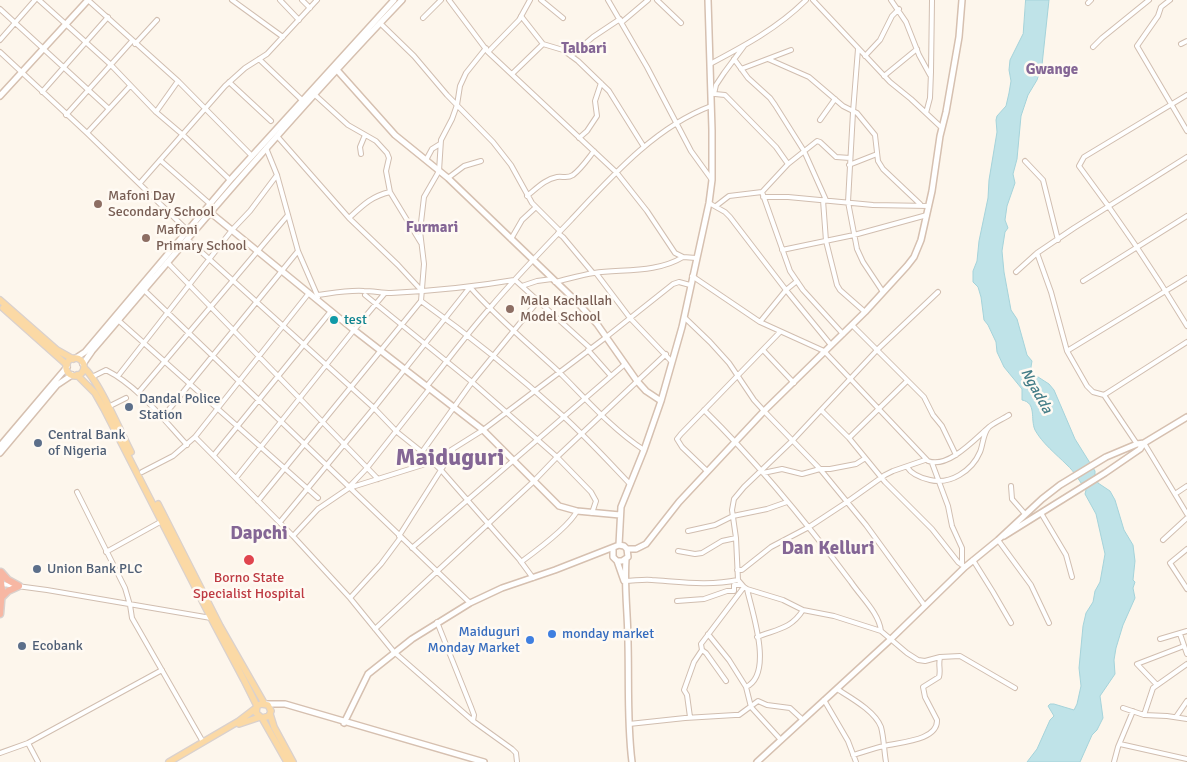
<!DOCTYPE html>
<html>
<head>
<meta charset="utf-8">
<style>
	body { margin:0 }
	canvas { display:block; background:#fdf6ec }
</style>
</head>
<body>
<canvas width="1187" height="762"></canvas>
<script>
const g = document.querySelector('canvas').getContext('2d');
g.lineJoin = 'round';
function paint(path, color) {
  g.fillStyle = color;
  g.fill(path, 'evenodd');
}
function trace(path, color, width, dash) {
  g.strokeStyle = color;
  g.lineWidth = width;
  g.lineCap = dash ? 'butt' : 'round';
  g.setLineDash(dash || []);
  g.stroke(path);
}
function label(font, color, halo, rows, align = 'center') {
  g.font = font + ' Signika,sans-serif';
  g.lineWidth = 5;
  g.setLineDash([]);
  g.textBaseline = 'middle';
  g.strokeStyle = halo;
  g.fillStyle = color;
  for (const [text, x, y, turn = 0] of rows) {
    g.save();
    g.translate(x, y);
    g.rotate((+turn || 0) * Math.PI / 180);
    g.textAlign = isNaN(turn) ? turn : align;
    if (halo) g.strokeText(text, 0, 0);
    g.fillText(text, 0, 0);
    g.restore();
  }
}
const water = new Path2D(`
	M1026 0H1049L1042 65 1037 80 1028 95 1021 116 1017 159 1013 174 1015 183 1007 206 1005 220 1008 228 1005 232 1002 251 1004 272 1011 310 1017 319 1024 344 1027 355 1032 361 1031 367 1035 375 1049 384 1054 390 1075 439 1095 471V476L1098 483 1110 491 1115 500 1124 530 1133 545 1135 561 1133 580 1135 582 1133 588 1135 598 1123 625 1116 648 1114 660 1115 674 1100 696 1103 718 1097 730 1092 735 1080 762H1027L1037 749 1050 720 1054 716 1048 706 1050 704H1054L1074 710 1077 704 1081 686 1079 668 1083 626 1086 613 1093 602 1095 591 1100 582 1105 554 1096 514 1085 494 1086 490C1080 482 1074 471 1067 465 1056 454 1042 443 1035 430 1030 419 1037 403 1022 400V389L1004 367 997 352 996 342 988 325 984 320 981 297 978 287 973 282V271L977 261 979 241 988 198 989 180 997 132 996 120 997 116 1006 106 1009 93 1011 81 1009 70 1010 60 1023 34Z`);
paint(water, '#bfe3e8');
trace(water, '#a5d3da', 1);
const street = new Path2D(`
	M39 0 110 64 156 112 183 135 230 180
	M88 0 178 81 252 156
	M232 0 283 37
	M280 0 299 20
	M302 0 310 8
	M449 0 488 52 617 173 647 211 675 253 683 257 696 258
	M541 0 563 18
	M608 0 647 67 691 151 712 180
	M657 0 681 23
	M813 0 890 82 911 99 942 128
	M891 0 906 22 919 55 930 75
	M1170 0 1161 7 1158 16 1137 46 1187 131
	M1088 3 1091 0
	M0 9 109 109
	M521 16 543 44 563 50 578 61 609 91 644 147
	M423 18 441 0
	M622 22 648 0
	M380 23 414 56 447 95 493 142 511 165 532 203 560 231
	M0 40 35 0
	M135 44 157 20
	M1181 44 1187 41
	M1093 47 1102 38 1149 0
	M858 49 853 112 848 202 857 249 863 262 883 292
	M0 52 87 133 187 230
	M488 52 519 20 530 0
	M571 56 593 37 620 19
	M865 56 880 40 892 16 899 9
	M259 59 304 102
	M734 59 748 78 770 98 775 105 804 151 826 200
	M768 59 809 77 843 106 857 113 875 135 878 161 883 169 920 204
	M710 64C744 46 778 28 806 0
	M741 69 791 50
	M512 74 543 44
	M884 76 917 49
	M229 82 271 121
	M42 92 108 17
	M314 94 348 125 376 141 387 153 389 158 386 171 390 192 421 243
	M714 94 716 85 724 73 744 46
	M715 94 725 95 776 147 788 164
	M1187 95 1084 157 1079 166C1118 218 1154 271 1187 326
	M156 112 178 81
	M926 113 930 98 931 72 932 0
	M66 115 132 41
	M820 120 835 99
	M87 133 130 86
	M277 136 349 218 398 265 422 291
	M579 138 587 131 597 116 595 101 601 83
	M266 148 277 175 298 251 318 297
	M361 154 360 147 365 135
	M160 160 210 204
	M426 160 432 149 440 144
	M1025 161 1043 180 1058 240
	M849 165 877 154
	M448 178 464 166 481 161
	M140 183 225 86 245 68 267 54 317 0
	M762 192 790 271 803 290 843 334
	M527 196C536 189 545 179 557 177 563 176 567 179 573 175 581 169 587 160 594 151
	M763 197H788L873 205 929 206
	M823 200 826 241 837 285 840 290 865 312
	M709 203 725 212 730 217 786 290 831 345
	M716 206 729 196 762 192 788 164 817 141 820 142 836 157 850 158
	M349 218C363 205 372 196 390 192
	M558 233 563 237 593 273
	M187 239 374 408 397 432 422 452 441 470 519 559 533 578
	M511 239 522 220 536 207
	M782 250 854 235 927 215
	M1037 253 1051 292 1067 351 1087 386 1093 392 1104 395 1137 444
	M167 262 378 479
	M1016 272 1037 253 1074 228 1187 157
	M596 273 630 318 672 362
	M692 276 760 322 824 351 928 461C948 469 975 439 989 427
	M515 280 590 348
	M1083 281 1187 216
	M555 282C568 279 581 275 594 273 623 269 657 273 683 257
	M522 286 537 281 552 279
	M143 289 470 603
	M938 292 878 349 793 440 744 487 734 499 732 510 736 538 738 580 744 587 747 589 783 600 803 610 834 616 881 631 907 653 918 660 925 661 940 657 960 656 1015 688
	M318 295C333 293 348 290 364 291 373 291 382 293 391 293 432 291 473 287 514 280
	M365 295 472 382 557 457 591 492 596 501 592 513
	M421 301C470 336 518 375 563 416 586 437 608 461 630 484
	M684 317 710 342 729 363 754 400 764 411 820 469 866 525 925 606
	M118 320 318 498
	M760 322 786 290 797 281
	M852 325 924 397 933 415 942 426 956 455
	M588 350 611 376
	M763 350 794 383
	M1067 351 1187 278
	M118 376 232 230 250 211 277 175
	M92 377 106 370C138 386 163 419 187 445
	M427 386C448 360 467 334 489 309 515 278 543 249 571 220 612 176 655 127 711 106
	M138 393 288 215
	M1104 395 1187 342
	M108 407 126 398
	M704 410C758 463 806 522 851 582 861 597 879 613 881 631
	M821 410 849 438 885 482 932 529 958 562 965 567
	M162 418 298 251
	M195 437 293 536 350 598 394 652 473 721 512 749 516 753 517 762
	M849 438 907 381
	M1144 443 1187 514
	M422 452 472 382 538 301
	M214 455 331 311
	M932 463 948 506 952 526 962 548V565
	M907 467C912 475 921 478 930 480 950 485 972 471 980 452 983 445 983 433 989 427 995 422 1003 419 1009 415
	M707 471 682 447 677 439 681 434 780 332
	M142 472 173 456 195 437 309 293
	M763 473 782 469 802 474 820 469H830L856 464 864 459
	M236 478 354 330 385 293
	M1011 486 1012 499 1025 514
	M349 487 367 468 430 388
	M77 492 125 588 130 605 132 618 203 742
	M1175 494 1187 486
	M258 501 421 301 424 264 420 231 424 197 439 171 441 140 452 119 457 105 460 86 466 73 486 48
	M1041 513 1066 555 1072 577
	M280 522 374 408 470 287C497 318 529 344 559 372 586 399 612 429 644 450
	M688 531 715 525 733 516 767 509 787 502
	M293 536 318 509 349 488 432 462 483 430 605 338 673 284 679 282 690 285
	M399 536 453 451
	M998 540 1031 585 1049 623
	M1163 540 1187 518
	M412 548 625 364
	M1187 549 1170 563 1187 589
	M678 551 695 554 702 553 722 541 736 538
	M106 552 162 521
	M973 560 993 592 1011 623
	M521 562C536 551 569 527 577 511
	M737 570H742L771 547 809 527 847 502 885 475 893 471 925 460
	M625 581C634 581 643 579 652 580 682 582 709 586 738 580
	M2 584 47 590 211 618
	M747 589C752 612 774 674 746 687L751 707 781 740
	M350 598 381 564 401 537
	M677 601 704 599 727 591H734V585H742
	M437 622 471 707 474 715 473 721
	M375 629 533 482 557 457 666 354
	M708 634 729 660 746 687
	M1180 634 1187 654
	M757 637C777 629 791 629 803 610
	M1160 639 1187 631
	M726 681 706 653 702 650 701 644 744 587
	M1157 685 1137 664 1184 646
	M837 689C851 698 875 711 881 727 884 738 884 751 886 762
	M824 700 848 741 856 762
	M1123 708 1144 715 1167 716 1187 719
	M1144 715 1153 688 1187 664
	M690 717 687 695 684 690 694 662 702 650
	M1176 717 1187 701
	M629 724 685 718 735 715H739L758 701 767 705 790 708 803 720
	M28 743 38 762
	M1120 744 1187 759
	M0 753 28 743 162 670
	M853 755C864 752 874 748 884 746 899 742 938 741 937 720L925 697 923 687 939 677C941 670 938 665 940 658
	M1114 762 1118 747 1133 711`);
const secondary = new Path2D(`
	M337 70 395 135 448 178 577 302 597 324 637 381 646 391 661 401
	M0 96 88 0
	M206 209 354 330 483 430 559 506 577 511 620 515
	M76 358 85 352 232 178 394 0
	M83 364 92 351C193 232 294 113 402 0
	M0 446 67 367
	M0 453 57 385 72 375
	M1004 536 1105 473 1140 449 1144 443 1187 417
	M619 545 621 507 644 450 661 401 682 327 709 203 712 180V130L708 0
	M627 549H636L646 544 679 502 764 411 865 312 907 266 914 257 921 240 932 191 940 136 946 112 959 37 962 0
	M626 559C624 588 628 615 628 643 629 683 627 723 632 762
	M617 561 624 581
	M266 704H285L484 762
	M344 723 368 674 412 639 470 603 502 588 555 570 619 545 624 546 627 549 628 557 622 561H617L613 557V548
	M757 762 891 639 965 567 998 540 1042 499 1060 485 1106 457 1137 444 1144 443`);
const primary = new Path2D(`
	M0 300 57 350 73 359
	M3 308 67 365
	M66 367a9 9 0 1 1 18 0a9 9 0 1 1-18 0Z
	M84 368C98 379 121 433 131 452
	M77 375 95 393 104 409 211 618 244 680 257 706 256 713 262 718 269 716 271 711 268 705 261 704 257 706
	M158 504 220 626 264 703
	M270 714 274 727 293 762
	M262 718 287 762
	M239 724 260 717
	M169 762 239 721 256 708`);
const highway = new Path2D(`
	M1 572 8 580 19 586
	M0 574 2 590 0 614
	M2 597 8 591 19 586`);
trace(street, '#d1beb0', 6);
trace(secondary, '#d6c0b0', 8);
trace(primary, '#dad1cd', 8);
trace(highway, '#dad1cd', 9);
trace(street, '#fff', 4);
trace(secondary, '#fff', 5);
trace(primary, '#fbd9a5', 5.5);
trace(highway, '#f7b7a3', 6);
for (const [x, y, r, color] of [
	[98,204,5,"#8d6e63"],
	[146,238,5,"#8d6e63"],
	[510,309,5,"#8d6e63"],
	[334,320,5,"#0f9aa8"],
	[129,407,5,"#5c6f8a"],
	[38,443,5,"#5c6f8a"],
	[249,560,6,"#e0444e"],
	[37,569,5,"#5c6f8a"],
	[552,634,5,"#3f7fe0"],
	[530,640,5,"#3f7fe0"],
	[22,646,5,"#5c6f8a"]
]) {
  const dot = new Path2D();
  dot.arc(x, y, r, 0, 2 * Math.PI);
  g.fillStyle = color;
  g.fill(dot);
  trace(dot, '#fffaf3', 2);
}
label('14px', '#785e54', '#fffaf3', [
	["Mafoni Day",108,196],
	["Secondary School",108,212],
	["Mafoni",156,230],
	["Primary School",156,246],
	["Mala Kachallah",520,301],
	["Model School",520,317]
], 'left');
label('14px', '#0d838f', '#fffaf3', [
	["test",344,320]
], 'left');
label('14px', '#4e5e75', '#fffaf3', [
	["Dandal Police",139,399],
	["Station",139,415],
	["Central Bank",48,435],
	["of Nigeria",48,451],
	["Union Bank PLC",47,569],
	["Ecobank",32,646]
], 'left');
label('14px', '#be3a42', '#fffaf3', [
	["Borno State",249,578],
	["Specialist Hospital",249,594]
]);
label('14px', '#366cbe', '#fffaf3', [
	["Maiduguri",520,632],
	["Monday Market",520,648],
	["monday market",562,634,"left"]
], 'right');
label('bold 15px', '#846695', '#fffaf3', [
	["Talbari",584,49],
	["Gwange",1052,70],
	["Furmari",432,228]
]);
label('italic 15px', '#437c86', '#fffaf3', [
	["Ngadda",1036,391,61]
]);
label('bold 19px', '#846695', '#fffaf3', [
	["Dapchi",259,534],
	["Dan Kelluri",828,549]
]);
label('bold 24px', '#846695', '#fffaf3', [
	["Maiduguri",450,459]
]);
</script>
</body>
</html>
